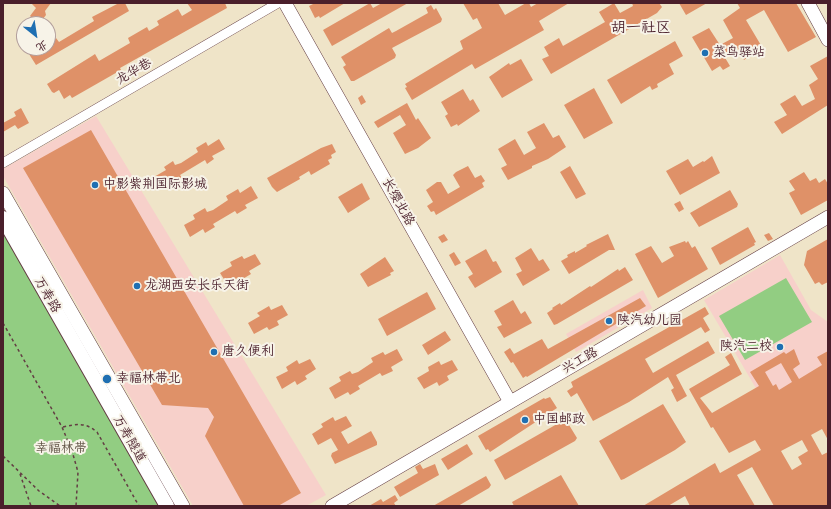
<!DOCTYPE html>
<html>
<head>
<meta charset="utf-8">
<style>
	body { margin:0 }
	#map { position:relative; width:831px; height:509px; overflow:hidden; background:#efe4c8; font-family:Itim,"LXGW WenKai TC",sans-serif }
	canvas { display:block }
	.frame { position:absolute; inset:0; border:4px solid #4a1f2b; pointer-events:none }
	.north { position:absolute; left:16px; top:16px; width:40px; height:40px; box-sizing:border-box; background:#f7f3e8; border:1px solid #b29e9c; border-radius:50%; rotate:150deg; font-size:11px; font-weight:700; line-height:16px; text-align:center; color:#4a1f2b }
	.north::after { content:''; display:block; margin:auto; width:14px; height:18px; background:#1f6fb2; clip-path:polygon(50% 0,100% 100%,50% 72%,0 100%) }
</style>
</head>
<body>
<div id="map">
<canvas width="831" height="509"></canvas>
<div class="frame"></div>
<div class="north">北</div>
</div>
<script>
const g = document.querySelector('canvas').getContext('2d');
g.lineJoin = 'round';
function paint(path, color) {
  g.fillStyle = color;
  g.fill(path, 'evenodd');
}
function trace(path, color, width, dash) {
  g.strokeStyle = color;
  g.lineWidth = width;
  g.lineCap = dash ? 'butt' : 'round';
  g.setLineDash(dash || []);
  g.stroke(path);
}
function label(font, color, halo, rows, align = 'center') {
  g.font = font + ' Itim,"LXGW WenKai TC",sans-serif';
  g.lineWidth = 4;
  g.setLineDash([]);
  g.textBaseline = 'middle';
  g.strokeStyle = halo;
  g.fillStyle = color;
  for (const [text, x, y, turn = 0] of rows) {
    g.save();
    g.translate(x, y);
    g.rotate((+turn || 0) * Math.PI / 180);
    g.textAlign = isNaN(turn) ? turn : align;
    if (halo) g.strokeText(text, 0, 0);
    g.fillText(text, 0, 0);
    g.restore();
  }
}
paint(new Path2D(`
	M96 116 326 495 306 506H193L3 176V169Z
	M780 255 811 310 828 322V372L767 407 704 300Z
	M643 290 652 308 576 352 566 334Z`), '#f7d0ca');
paint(new Path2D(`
	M3 231 160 506H3Z
	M786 278 812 322 745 360 719 316Z`), '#92cd82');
paint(new Path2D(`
	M31 3H51L45 11 46 15 39 24 30 16 36 8Z
	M119 3H125L129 11 36 65 29 54 39 48H48V43L56 38 59 42 94 21 92 17Z
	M187 3H225L227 8 120 68 121 70 72 98 70 95 64 99 59 90 54 93 52 92 47 84 92 56 95 54 99 61 130 43 128 38 147 27 149 31 159 25 157 21 178 9 182 16 192 10Z
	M315 3H345L320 18 319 16 315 18 309 6Z
	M370 3 373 8 382 3H408L332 46 323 30Z
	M463 3H498L505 15 526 3H529L531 7 538 3H569L539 21 544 30 475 69 472 64 412 100 405 88 407 87 405 84 463 49 460 41 482 28 477 18 473 20Z
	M614 3 620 13 633 6 632 3H659L662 7 657 13 551 74 542 59 549 56 544 47 559 38 563 46 605 22 599 12Z
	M679 3H707L686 15Z
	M737 3H796L816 37 788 52 764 10 746 20 762 47 744 60 738 48 724 56 730 66 723 70 720 66 712 71 692 37 709 28 720 45 733 38 723 20 740 8Z
	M431 5 434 10 436 8 442 19 441 22 392 48 396 55 395 58 354 81H351L343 67 346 65 341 57 389 28 392 33 396 31 428 13 426 8Z
	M675 41 683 56 669 64 674 74 657 84 658 87 652 90 650 86 621 104 607 80Z
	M828 56V105L782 134 774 122 787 115 780 104 795 95 802 106 815 99 809 85 818 79 810 66Z
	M521 59 533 80 502 98 489 77 509 63 510 65Z
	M594 88 613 123 584 139 564 105Z
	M463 89 470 101 473 99 480 111 458 126 457 124 451 127 445 116 448 114 441 102Z
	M362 95 366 102 361 105 358 98Z
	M407 103 416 120 418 118 431 138 418 148 405 154 393 133 406 125 400 115 378 128 374 122Z
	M21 108 29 123 18 129 15 125 3 132V123L16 116 14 112Z
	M544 123 553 138 559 135 566 147 548 159 532 166V168L508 180 501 168 507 165 498 149 515 139 524 155 536 148 527 132Z
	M91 130 301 493 278 506H244L205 436 214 417 208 408 162 405 23 168Z
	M219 139 225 149 212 156 214 159 207 164 205 160 180 175 182 178 174 183 172 179 159 186 154 177 166 170 164 167 173 161 175 165 181 163 198 152 196 148 206 142 208 146Z
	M332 144 336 152 331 155 332 158 328 160 330 164 311 175 309 171 299 177 300 179 277 192 272 187 267 178 321 148Z
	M712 156 720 173 680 195 666 171 688 159 693 167 703 161 704 162Z
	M468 166 475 178 481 175 485 181 482 183 484 187 436 215 434 211 431 212 427 206 433 202 426 190 437 182H441L448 194 460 187 453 175 456 172Z
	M570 166 586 194 576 199 560 172Z
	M804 172 810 181 816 178 819 183 825 179 828 184V200L801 215 789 193 795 190 789 181Z
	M362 183 370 199 348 213 338 197Z
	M251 186 258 198 245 205 247 208 237 214 235 211 213 224 215 227 205 233 203 229 190 237 184 225 195 219 193 215 205 208 207 212 213 210 228 200 226 196 238 189 240 193Z
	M730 190 738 204 737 207 699 227 690 213Z
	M680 201 684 209 679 212 674 204Z
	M748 227 756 242 754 243 755 245 720 265 711 248Z
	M769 233 773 239 768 241 764 235Z
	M444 234 448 240 442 243 438 237Z
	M608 234 615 250H609L569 274 561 261 568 257 567 255 575 251V253L587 246 586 245Z
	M828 239V282L822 285 819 282 815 284 804 265 807 251Z
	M685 241 686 243 688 241 692 248 695 246 708 269 658 298 635 254 651 246 662 263 674 256 669 247Z
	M531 248 539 261 543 259 550 270 523 286 516 274 522 271 515 258Z
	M486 249 493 262 496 261 502 272 475 288 468 277 473 274 465 261Z
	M454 252 461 263 455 266 449 255Z
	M255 254 261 264 249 271 251 274 241 280 239 277 227 284 220 273 232 266 230 262 242 256 244 259Z
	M385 257 394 271 390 273 391 275 368 287 360 274Z
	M625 267 633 280 557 324 554 325 547 313 553 309 552 308 560 303 561 305 590 286 591 287 618 269 619 271Z
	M427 292 436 309 387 336 378 319Z
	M640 298 646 306 527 377 526 376 523 378 513 362 511 363 504 352 510 348 514 354 542 339 548 349Z
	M513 300 521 314 525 311 532 323 504 338 497 327 502 325 494 311Z
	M282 305 288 315 277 321 279 325 269 330 267 327 254 334 248 323 260 316 257 313 269 306 271 310Z
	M705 307 709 314 703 318 710 330 705 333 701 327 645 359 653 373 708 341 715 353 676 375 687 396 677 402 671 390 674 388 668 377 629 402 593 421 577 393 571 397 567 391 573 387 571 382Z
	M445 331 451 340 428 355 422 345Z
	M397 349 403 360 391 367 393 371 382 376 380 373 358 386 360 389 350 395 348 392 335 399 329 388 341 381 339 377 350 371 352 374 358 372 373 362 371 358 383 352 385 355Z
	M794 349 800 364 793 369 799 379 822 365 817 357 828 351V440L822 429 811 435 822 455 828 452V506H774L752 467 737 475 755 506H690L685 496 668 506H643L715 463 720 473 761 450 755 440 729 453 713 427 711 428 689 389 730 365 725 357 731 353 742 374 700 398 712 413 759 386 750 372 784 352 786 354ZM781 363 792 382 779 390 776 384 773 386 765 372ZM802 440 808 451 798 457 802 464 792 470 781 451Z
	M310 359 316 369 305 376 307 379 297 385 295 381 282 389 276 377 288 371 286 367 297 360 299 364Z
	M452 360 458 370 447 376 449 380 439 386 437 382 424 389 417 378 429 371 428 367 439 361 441 365Z
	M550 397 557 408 490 452 488 449 486 450 478 436 544 398 545 399Z
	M663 404 686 442 675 450 624 479 621 480 599 441Z
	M346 416 352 426 341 432 348 444 371 431 377 442V445L335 464 331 456 332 453 338 450 331 438 318 445 312 434 323 427 321 424 333 417 335 421Z
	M564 420H566L577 438 575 441 505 480 494 460Z
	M467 444 473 454 448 470 441 459Z
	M420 464 423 469 435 464 439 475 400 497 394 487 418 473 415 467Z
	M561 475 579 506H514L512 502Z
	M486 476 491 485 489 488 458 506H433Z
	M395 495 398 500 394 503 396 506H369L381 499 383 502Z`), '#df9168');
const street = new Path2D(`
	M3 163 278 3`);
const secondary = new Path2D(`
	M285 3 510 402
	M808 3 828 40
	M3 193 183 506
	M332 506 828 217`);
const primary = new Path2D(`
	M3 218 167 506`);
trace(street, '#633d43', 10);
trace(secondary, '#633d43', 14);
trace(primary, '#633d43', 16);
trace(new Path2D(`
	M3 323 62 427 72 451 78 472 76 506
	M63 427C77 424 85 422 97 432L139 506
	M3 456 39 491 60 506
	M20 474 31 506`), '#633d43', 1.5, [3, 3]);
trace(street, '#fff', 9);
trace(secondary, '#fff', 13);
trace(primary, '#fff', 14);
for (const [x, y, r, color] of [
	[705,53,4,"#1f6fb2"],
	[95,185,4,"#1f6fb2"],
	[137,286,4,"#1f6fb2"],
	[609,321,4,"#1f6fb2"],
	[780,347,4,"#1f6fb2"],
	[214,352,4,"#1f6fb2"],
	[107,379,5,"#1f6fb2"],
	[525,420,4,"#1f6fb2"]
]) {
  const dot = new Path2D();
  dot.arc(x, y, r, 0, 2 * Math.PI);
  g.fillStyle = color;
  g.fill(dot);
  trace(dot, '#f7f3e8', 1.5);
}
label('13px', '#4a1f2b', '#f7f3e8', [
	["菜鸟驿站",713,53],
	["中影紫荆国际影城",103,185],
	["龙湖西安长乐天街",145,286],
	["陕汽幼儿园",617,321],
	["陕汽二校",772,347,"right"],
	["唐久便利",222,352],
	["幸福林带北",116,379],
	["中国邮政",533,420]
], 'left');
label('13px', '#4a1f2b', '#f7f3e8', [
	["龙华巷",134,72,-30],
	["长缨北路",398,202,61],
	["万寿路",47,295,60],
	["兴工路",580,361,-30],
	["万寿隧道",129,439,60]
]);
label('13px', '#605345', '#f7f3e8', [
	["幸福林带",61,449]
]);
label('15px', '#4a1f2b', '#f7f3e8', [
	["胡一社区",641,28]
]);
</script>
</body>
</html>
